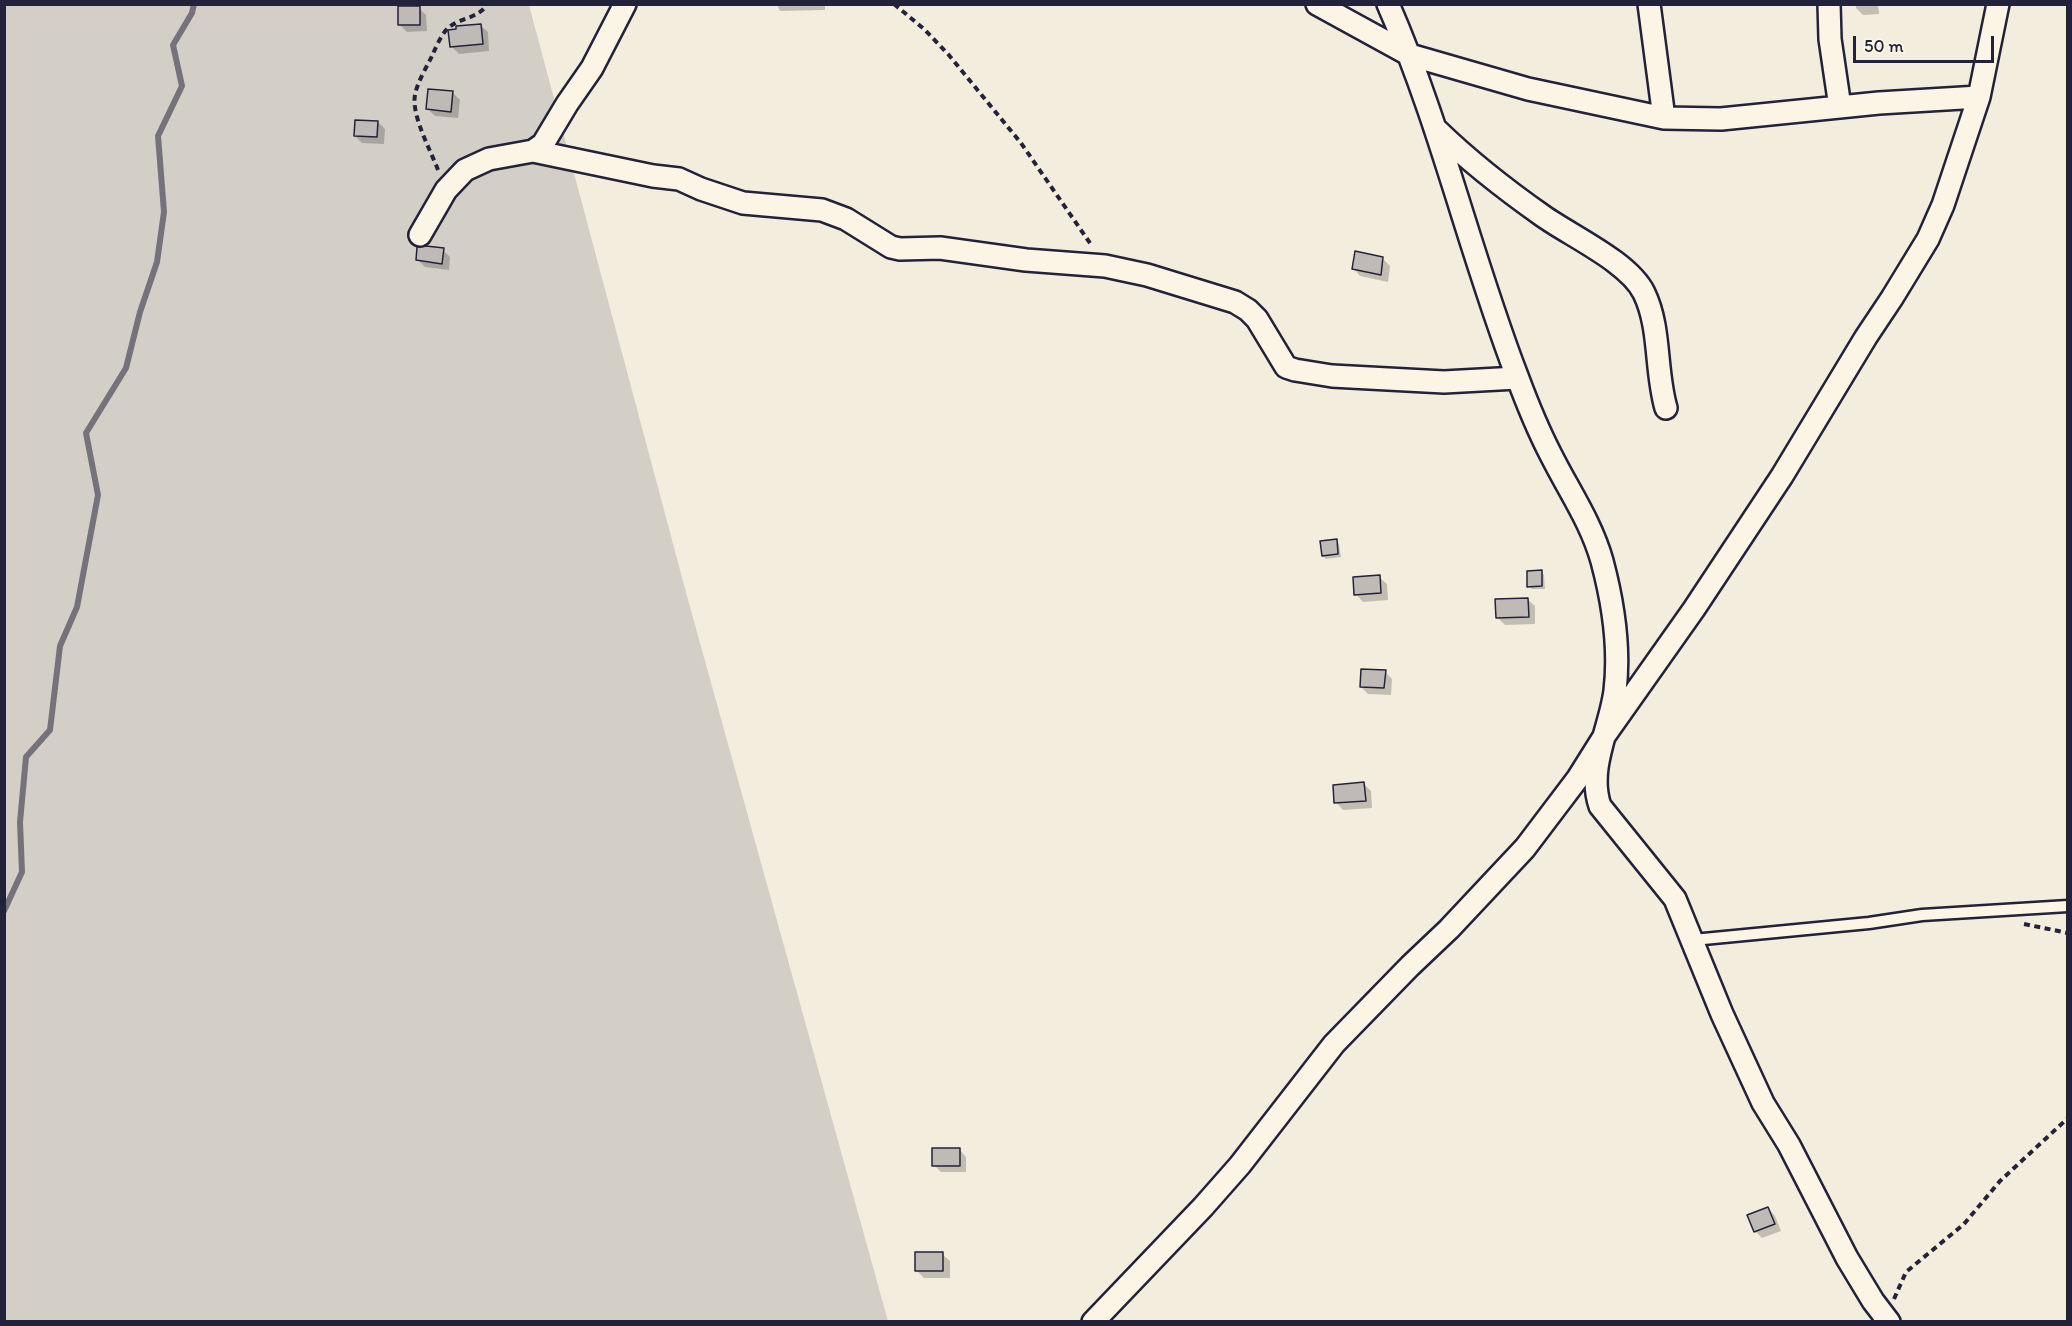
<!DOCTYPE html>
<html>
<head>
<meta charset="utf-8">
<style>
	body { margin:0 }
	#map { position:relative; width:2072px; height:1326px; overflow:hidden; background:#f3edde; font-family:Itim,sans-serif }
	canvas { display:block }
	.frame { position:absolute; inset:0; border:6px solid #22223b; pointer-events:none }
	.scale { position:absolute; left:1853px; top:36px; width:141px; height:27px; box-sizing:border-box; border:3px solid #22223b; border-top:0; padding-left:8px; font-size:18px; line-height:21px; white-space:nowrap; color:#22223b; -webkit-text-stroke:4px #fcf5e5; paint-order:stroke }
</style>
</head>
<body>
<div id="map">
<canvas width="2072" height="1326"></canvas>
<div class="frame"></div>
<div class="scale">50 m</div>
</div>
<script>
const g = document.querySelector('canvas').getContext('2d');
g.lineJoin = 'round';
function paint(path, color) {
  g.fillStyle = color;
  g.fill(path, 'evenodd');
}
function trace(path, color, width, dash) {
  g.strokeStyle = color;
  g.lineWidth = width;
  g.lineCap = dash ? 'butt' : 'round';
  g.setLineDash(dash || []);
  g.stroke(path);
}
paint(new Path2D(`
	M5 5H529L687 596 888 1321 5 1322Z`), '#d4cfc6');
paint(new Path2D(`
	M777 4H825V10L780 11Z
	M1856 4H1878L1879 14 1863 15 1856 8Z
	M419 8 426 15 427 31 407 32 399 24Z
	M480 25 488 32 489 51 459 54 451 46Z
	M452 92 460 100 458 118 435 116 428 109Z
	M378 122 385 129 384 144 362 143 355 136Z
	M443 250 450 257 449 270 425 267 418 260Z
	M1382 258 1390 266 1388 282 1360 276 1353 268Z
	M1336 541 1339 544 1341 557 1326 559 1323 556Z
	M1541 571 1544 575 1545 589H1532L1529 586Z
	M1379 577 1387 584 1388 600 1363 602 1356 594Z
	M1527 599 1535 606V624L1505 625 1497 617Z
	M1385 672 1392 679 1391 695 1368 694 1361 687Z
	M1364 784 1371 791 1372 808 1343 810 1336 802Z
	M959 1149 966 1157V1172H941L934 1165Z
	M1768 1208 1775 1216 1781 1231 1762 1238 1755 1231Z
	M942 1254 950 1261V1278H924L917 1271Z`), '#0003');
trace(new Path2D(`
	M4 911 22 872 20 822 26 757 50 730 60 646 77 607 98 495 86 433 126 368 140 312 157 262 164 212 158 136 182 86 173 45 192 13 194 4`), '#75727b', 6);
const building = new Path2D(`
	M398 6H420V25H398Z
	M481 24 483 44 450 47 448 30 456 29V26Z
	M428 89 453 91 451 112 426 109Z
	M355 120 378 121 377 137 354 136Z
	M426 246 444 248 442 264 416 260 417 247Z
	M1355 251 1383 257 1381 275 1352 269Z
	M1337 539 1338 554 1322 556 1320 541Z
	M1542 570V586L1527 587V571Z
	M1380 575 1381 593 1354 595 1353 577Z
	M1528 598 1529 617 1496 618 1495 599Z
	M1361 669 1386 670 1384 688 1360 687Z
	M1364 782 1366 801 1334 803 1333 785Z
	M932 1148H960V1166H932Z
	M1768 1207 1775 1224 1754 1232 1747 1215Z
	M915 1252H943V1271H915Z`);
paint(building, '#bfbab6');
trace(building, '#22223b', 1.5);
const service = new Path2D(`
	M1693 940 1869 923 1922 915 2068 906`);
const minor = new Path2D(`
	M1317 4 1410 55 1528 89 1664 118 1721 119 1879 103 1979 97
	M1388 4C1441 125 1470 254 1517 376 1527 403 1538 430 1551 455 1569 491 1591 522 1602 561 1613 602 1620 649 1615 691 1610 729 1587 768 1600 806L1675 899 1722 1014 1763 1103 1789 1145 1847 1258 1873 1301 1889 1322
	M1649 4 1664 118
	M1829 4 1830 39 1840 107
	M1437 130C1470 162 1506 190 1543 216 1571 236 1629 262 1644 293 1661 328 1655 370 1666 408
	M533 151 653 176 679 179 701 189 743 203 822 210 846 219 891 247 900 249 940 248 1026 260 1105 266 1147 275 1235 302 1248 310 1257 319 1286 367 1295 370 1332 376 1444 382 1517 378
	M420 235 446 190 465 170 489 159 533 151 543 144 567 104 592 68 625 4
	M1093 1322 1203 1207 1240 1165 1334 1044 1410 966 1449 929 1525 848 1578 778 1605 735 1694 609 1782 476 1866 337 1892 298 1928 239 1943 205 1979 97 1998 4`);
trace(service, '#22223b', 15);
trace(minor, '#22223b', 26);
trace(new Path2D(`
	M894 4 924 29 948 54 1021 143 1092 246
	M438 170C431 151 411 115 415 95 417 83 426 68 432 56 436 47 441 35 448 28 459 18 480 18 487 4
	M2024 924 2068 933
	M1894 1299 1906 1272 1964 1224 2000 1181 2068 1118`), '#22223b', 4, [6, 4.5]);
trace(service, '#fcf5e5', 10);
trace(minor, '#fcf5e5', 21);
</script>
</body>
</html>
